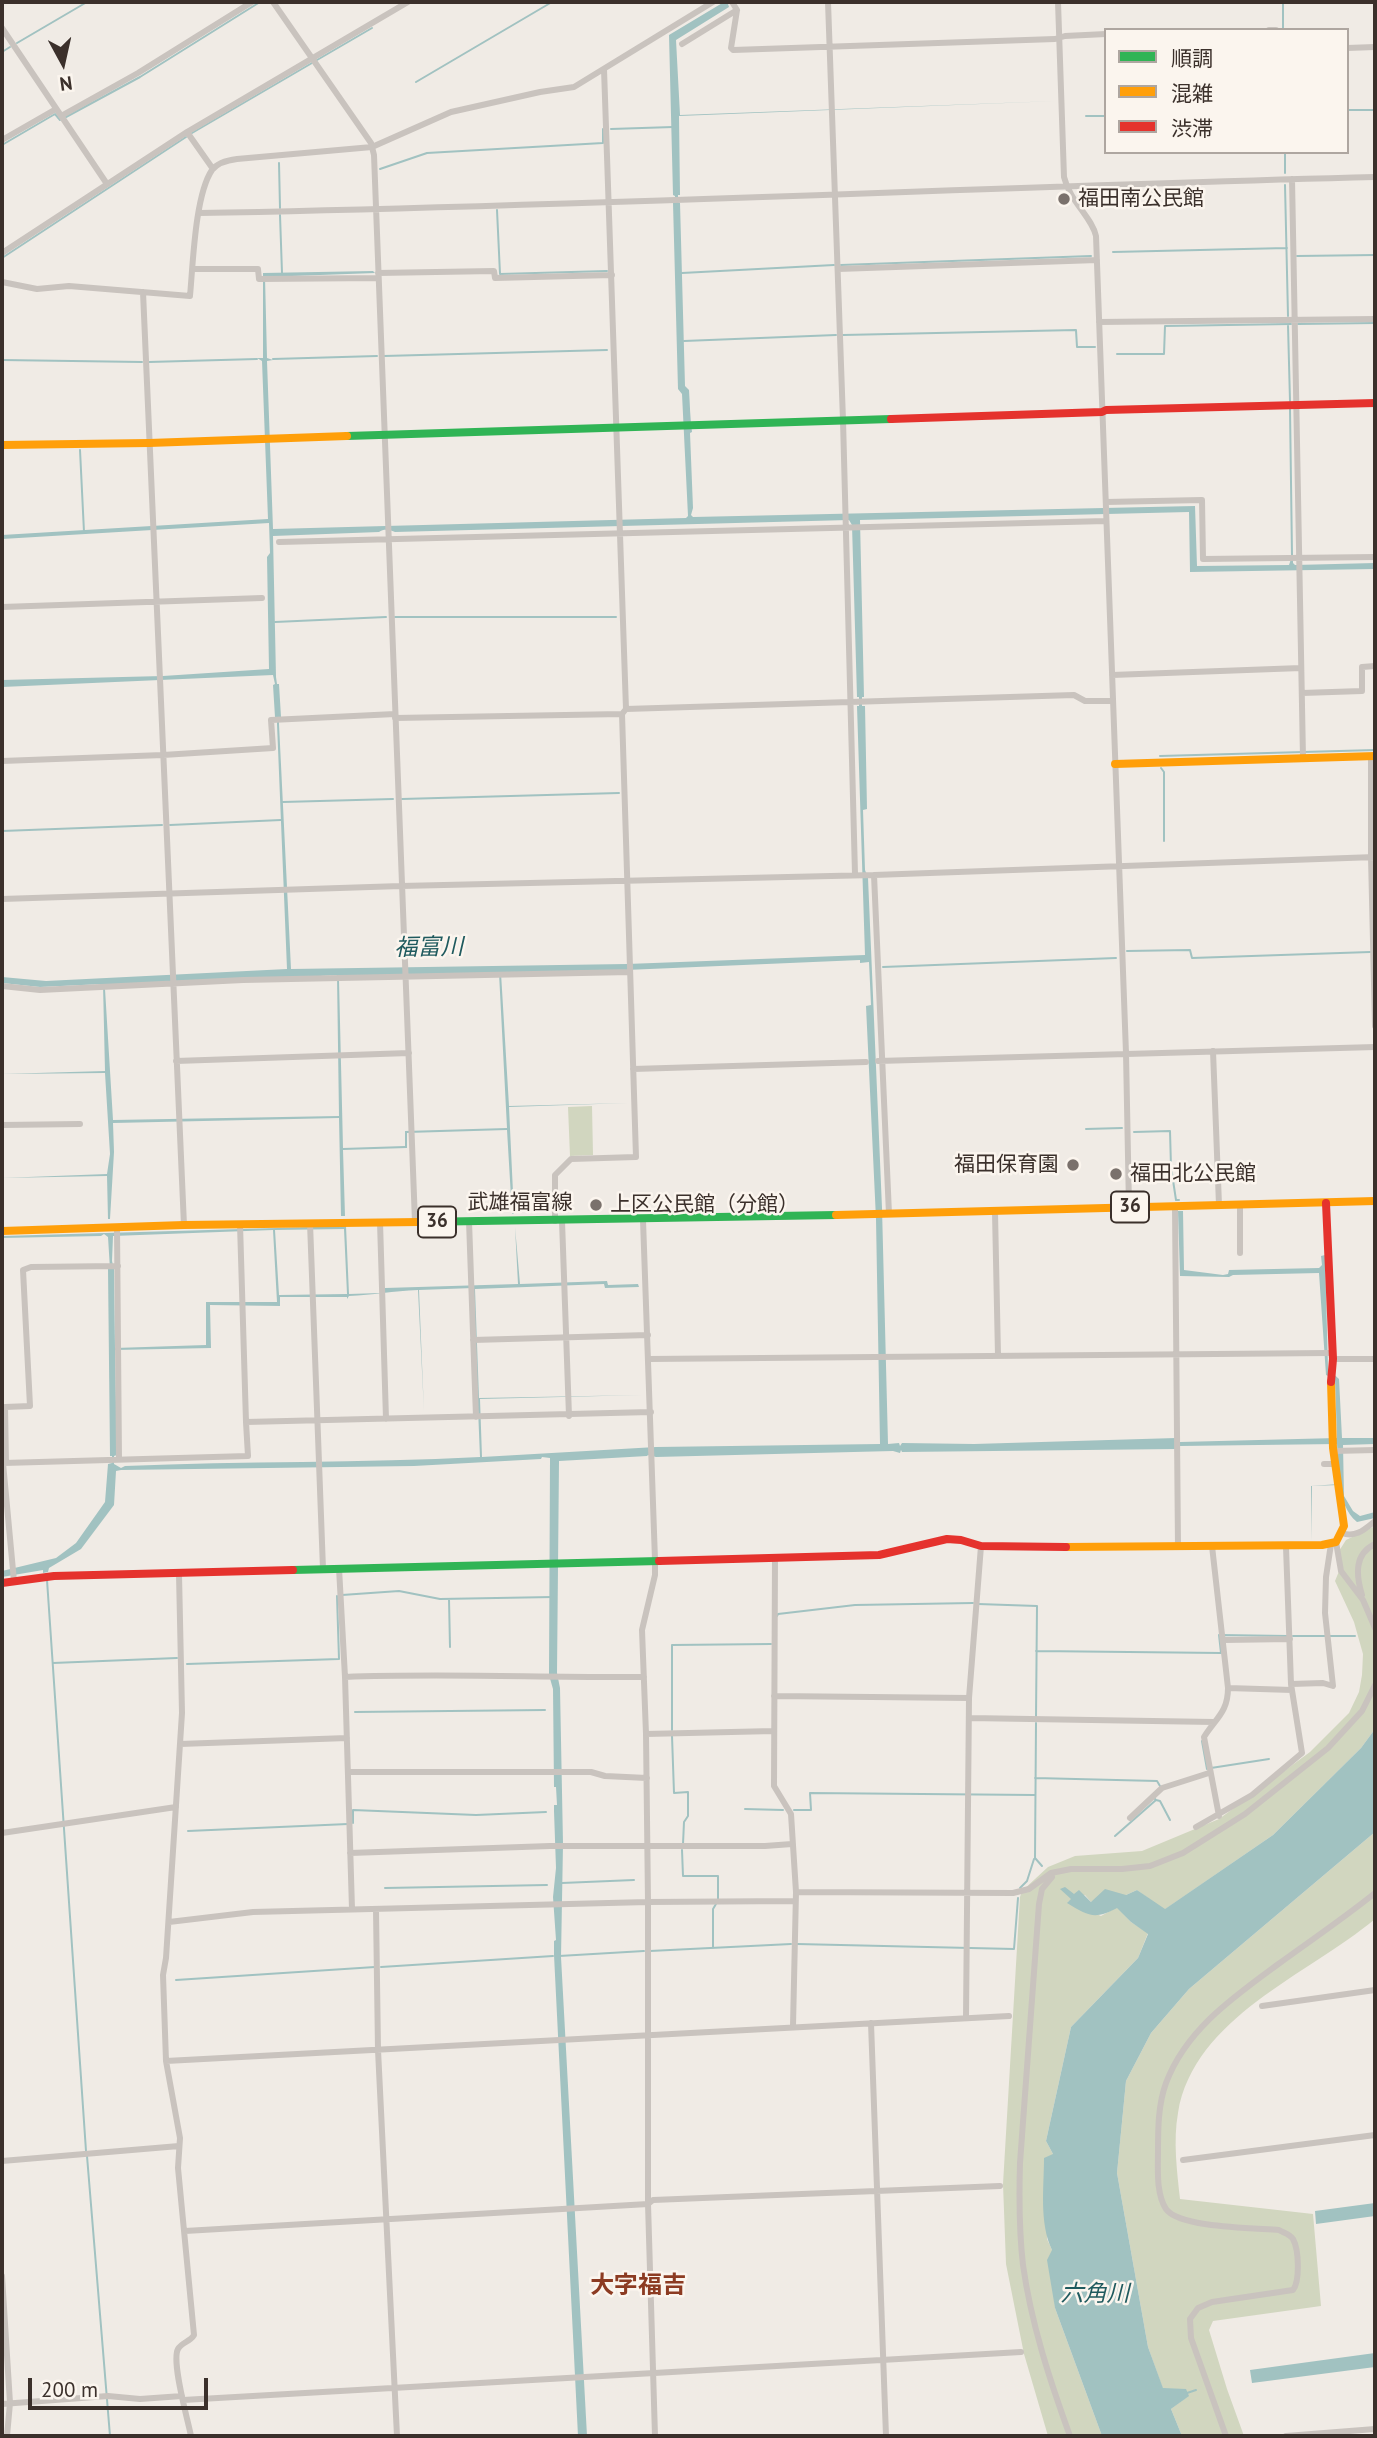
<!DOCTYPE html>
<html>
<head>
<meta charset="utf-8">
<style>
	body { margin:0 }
	#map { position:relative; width:1377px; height:2438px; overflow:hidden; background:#f0ebe5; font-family:"PT Sans","Noto Sans JP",sans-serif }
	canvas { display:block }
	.frame { position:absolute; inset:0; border:4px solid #3b302b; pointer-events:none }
	.legend { position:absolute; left:1104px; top:28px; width:245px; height:126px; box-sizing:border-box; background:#fbf5ee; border:2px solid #aea6a0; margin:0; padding:9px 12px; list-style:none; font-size:21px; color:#3b302b }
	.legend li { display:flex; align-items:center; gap:14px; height:35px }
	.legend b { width:35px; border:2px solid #aea6a0 }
	.north { position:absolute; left:28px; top:28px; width:70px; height:70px; -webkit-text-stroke:5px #fbf5ee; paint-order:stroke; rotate:172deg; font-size:19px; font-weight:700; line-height:28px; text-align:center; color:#3b302b }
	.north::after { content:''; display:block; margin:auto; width:24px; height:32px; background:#3b302b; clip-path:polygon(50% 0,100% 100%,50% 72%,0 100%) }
	.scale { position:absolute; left:28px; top:2378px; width:180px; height:32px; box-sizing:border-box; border:4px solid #3b302b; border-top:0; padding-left:9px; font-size:21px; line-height:24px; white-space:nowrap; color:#3b302b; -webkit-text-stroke:5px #fbf5ee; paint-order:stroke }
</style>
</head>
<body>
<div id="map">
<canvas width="1377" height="2438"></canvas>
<div class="frame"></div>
<ul class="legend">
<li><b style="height:9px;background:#30b455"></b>順調</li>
<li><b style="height:9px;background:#ff9f0a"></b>混雑</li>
<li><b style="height:9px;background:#e5322d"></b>渋滞</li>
</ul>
<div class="north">N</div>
<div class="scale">200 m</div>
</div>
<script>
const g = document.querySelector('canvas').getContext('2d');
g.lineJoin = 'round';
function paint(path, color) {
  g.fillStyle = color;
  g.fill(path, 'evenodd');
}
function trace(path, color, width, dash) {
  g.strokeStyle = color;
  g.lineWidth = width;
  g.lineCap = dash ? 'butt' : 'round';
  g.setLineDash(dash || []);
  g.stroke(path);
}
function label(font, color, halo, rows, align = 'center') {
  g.font = font + ' "PT Sans","Noto Sans JP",sans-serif';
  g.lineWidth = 5;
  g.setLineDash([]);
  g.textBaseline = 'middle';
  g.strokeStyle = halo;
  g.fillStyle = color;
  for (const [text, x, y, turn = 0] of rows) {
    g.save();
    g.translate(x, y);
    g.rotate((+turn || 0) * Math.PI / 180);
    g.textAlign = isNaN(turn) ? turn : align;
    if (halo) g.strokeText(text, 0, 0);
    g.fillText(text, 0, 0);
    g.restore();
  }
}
paint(new Path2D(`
	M592 1106 593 1155 570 1156 568 1107Z
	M1375 1526V1729L1361 1748 1273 1835 1164 1910 1137 1890 1126 1895 1091 1902 1085 1895 1068 1902 1101 1916 1117 1907 1131 1922 1148 1933 1138 1958 1071 2027 1046 2141 1053 2154 1047 2239 1052 2250 1055 2308 1102 2436H1048L1024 2354 1006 2264 1003 2184 1020 1897 1022 1891 1048 1867 1075 1856 1142 1851 1219 1819 1310 1752 1349 1713 1359 1692 1362 1675 1363 1654 1354 1622 1335 1581 1342 1564 1339 1551 1346 1540Z
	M1375 1832V1919C1308 1975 1194 2017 1178 2113 1173 2141 1177 2171 1180 2199L1313 2214 1321 2306 1213 2321 1209 2330 1227 2389 1244 2436H1182L1171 2409 1188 2396 1163 2389 1148 2347 1117 2173 1126 2081 1151 2033 1189 1989Z`), '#d1d6bf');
paint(new Path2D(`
	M724 2H732L728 4 729 7 676 40 680 115 1056 101 679 116 680 195H678V202L680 203 685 386 689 390C690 405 690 418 692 432L690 433 693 508 691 515 693 517 1195 506 1197 566 1289 565 1293 553V563L1295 565 1375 563V569L1190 572 1189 512 860 520 864 697H862V706H865L867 809 863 810 865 870 868 878 882 1208 888 1444 899 1443 900 1446 902 1443 974 1444 1176 1438 1180 1442 1337 1438 1335 1379 1326 1375 1319 1273 1233 1275 1229 1277 1180 1276 1178 1211H1183L1184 1270 1223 1275 1228 1274 1229 1270 1319 1268 1322 1265 1321 1256 1325 1255 1328 1369 1339 1379 1342 1438H1375V1444L1343 1445 1344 1496 1353 1511 1360 1516 1375 1512V1518L1357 1522C1346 1513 1342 1499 1339 1485L1312 1486V1541L1311 1486 1339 1484 1337 1444 1180 1446 1176 1449 902 1452 901 1450 900 1453 893 1451 656 1457 648 1455 647 1456 559 1461 557 1673 560 1688 563 1844 561 1957 587 2436H578L554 1955V1941L556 1940 553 1897 556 1868 554 1811V1805H557L556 1787H554L553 1689 549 1675 550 1458 542 1457 541 1459 414 1466 121 1470 116 1471 114 1505 81 1549 49 1568 48 1572 43 1573V1570L2 1577V1571L56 1558 76 1543 105 1502 108 1464 112 1463V1456H110L108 1269H110L108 1237 104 1234 101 1236 2 1238V1236L346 1226 349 1294 380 1293 385 1288 518 1284 515 1227 520 1284 607 1281 608 1285 638 1284 639 1287 605 1288 604 1284 475 1289 479 1398 643 1395 480 1399 482 1457 656 1447 880 1444 876 1219 866 1006 871 1005 869 962 860 963V960L626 970 501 973 509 1106 628 1103 509 1107 514 1214H512L507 1130 407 1133V1148L343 1150 345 1216H341L339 1118 113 1123 114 1152 110 1219H108L107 1176 2 1178 107 1174 110 1154 105 1073 2 1074 105 1071 103 984 40 987 2 983V977L46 981 287 969 277 724V717H275L273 685 275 684 273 675 2 687V680L163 676 269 669 267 557 270 553 269 523 2 539V535L268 519 262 361 257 358H263V273L373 271 375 273 265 277 267 358 273 360 267 361 273 529 686 518 688 516 682 394 678 389 673 203H675V196L673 195 669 35ZM849 520 852 525 857 697H859V706H857L865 955 627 964 291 969 279 724V717H281L279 684H277L276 677 273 536 379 532C384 528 391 530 395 532ZM499 973 507 1128 405 1131V1146L343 1148 339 980ZM337 975 339 1116 113 1120 105 989ZM344 1229 347 1294 279 1295 275 1230ZM273 1230 277 1302H206V1345L115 1348 114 1269 112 1261 113 1236ZM473 1288 480 1457C362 1463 243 1461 125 1466L121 1468 114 1464V1456L117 1455 115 1350 211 1348 210 1305 280 1306V1297H347V1299L349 1296C373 1295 393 1291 418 1290L424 1412 419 1290Z
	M1375 1729V1832L1189 1989 1151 2033 1126 2081 1117 2173 1148 2347 1163 2388 1186 2389 1189 2396 1171 2409 1182 2436H1102L1055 2308 1047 2260 1052 2250C1039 2223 1044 2187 1044 2158L1053 2154 1046 2141 1071 2027 1138 1958 1148 1934 1131 1922 1117 1908C1094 1920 1089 1916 1067 1903L1071 1899 1060 1889 1065 1887 1074 1894 1079 1890 1091 1902 1105 1889 1126 1895 1137 1890 1165 1909 1273 1835 1361 1748Z
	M1375 2203V2216L1316 2224 1315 2211Z
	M1375 2353V2367L1252 2383 1250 2370Z`), '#a1c2c1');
trace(new Path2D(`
	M1283 2V30
	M17 43 87 2
	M2 52 10 47
	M317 60 372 28
	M416 82 552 2
	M1347 110H1375
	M1086 116H1106
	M66 117 140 77 260 2
	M611 129 673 127
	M192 133 312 63
	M2 145 55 114 60 120
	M1285 152V173
	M279 163 280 208
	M380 169 427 153 603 143V129
	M1285 185 1288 316
	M497 210 500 274 607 271
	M280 215 282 273
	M1113 252 1287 248
	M1297 256 1375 255
	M2 258 186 137
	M841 265 1091 256
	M682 273 834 265
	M1298 324 1375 323
	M1288 325 1290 401
	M843 335 1076 330 1077 347H1095
	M684 341 836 335
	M1117 354H1164L1165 326 1291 324
	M384 356 607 350
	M273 359 377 356
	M2 360 142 362
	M149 362 257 359
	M1290 409 1292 555
	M80 450 84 532
	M395 617H616
	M275 622 386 617
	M1160 756 1375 750
	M1161 768 1164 772V841
	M402 799 619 793
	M283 802 393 799
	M170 825 281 820
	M2 831 162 825
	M1127 951 1190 950 1192 958 1370 952
	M883 967 1116 958
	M1086 1129 1122 1128
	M1134 1132 1170 1131 1171 1167 1176 1200H1179
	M47 1580 86 2151
	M342 1595 399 1591 440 1599 553 1597
	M449 1599 450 1647
	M978 1604 1037 1606 1036 1717
	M777 1616 778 1614 855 1605 973 1603
	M1293 1636H1355
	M1036 1651 1221 1653 1219 1635 1288 1636
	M53 1663 177 1658
	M187 1664 339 1659 337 1596
	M355 1712 545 1710
	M1036 1723 1035 1858 1042 1866
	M672 1730V1645L771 1644
	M672 1736 674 1793 688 1792V1816L684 1822 683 1844
	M1202 1741 1207 1769
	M1211 1768 1269 1759
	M1035 1778 1157 1781 1160 1786
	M1156 1800 1160 1801 1170 1820
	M745 1809 783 1810
	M794 1810H811L810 1793 1034 1795
	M353 1823V1810L476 1815 546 1812
	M188 1831 348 1824
	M1115 1836 1156 1800 1153 1797
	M682 1850 683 1876H718V1899
	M562 1883 634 1880
	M385 1888 547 1885
	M1020 1888 1027 1881 1034 1859
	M797 1944 1014 1949 1018 1898
	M713 1948V1909L716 1904
	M650 1951 791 1944
	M559 1956 644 1951
	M381 1967 553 1956
	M176 1980 375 1967
	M87 2156 110 2436
	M1187 2393 1196 2390
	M1025 2436 1048 2435`), '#a1c2c1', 2);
trace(new Path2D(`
	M273 2 371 143 374 155 415 1222
	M732 2 737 10 731 48 733 50 1055 39 1065 36 1106 34
	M828 2 843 420 855 874
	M1058 2 1064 177C1070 202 1092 217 1096 236L1126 1053 1129 1208
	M2 28 107 184
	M1269 30H1276
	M682 44 737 10
	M1347 48 1375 47
	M61 116 138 73 252 2
	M187 132 213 169
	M2 140 56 109
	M1292 179 1303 758
	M199 213C591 206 983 187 1375 177
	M2 253 187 132 408 2
	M193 269H258L259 279 378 278
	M838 269 1097 260
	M378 273 494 271 495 278 612 275
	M2 282 37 289 69 286 190 296C193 264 195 195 212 170 218 162 229 160 237 159L372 147 451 112 540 92 574 87 713 2
	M143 292 184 1225
	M1099 322 1375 319
	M1106 502 1202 500 1203 559 1375 557
	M279 542 1106 521
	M2 607 262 598
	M1112 675 1301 668
	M1302 693 1362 691V667L1375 666
	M626 709 1074 695 1085 701H1113
	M395 718 622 714
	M1371 756V857L1375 1026
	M2 761 163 755 273 748 271 720 395 714
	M874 875 889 1214
	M2 899 401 886 874 875 1375 857
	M2 986 40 990 243 980 630 972
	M1213 1051 1219 1205
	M176 1061 409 1053
	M878 1061 1375 1047
	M633 1069 866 1062
	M2 1125 80 1124
	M1240 1204V1253
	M1175 1207 1178 1547
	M995 1212 998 1356
	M643 1220 655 1560V1575L642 1630 646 1734 648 1902V2204L655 2436
	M469 1221 476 1417
	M555 1221V1175L571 1159 636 1157 622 714 626 709 604 69
	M562 1221 569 1416
	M380 1222 386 1419
	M310 1223 323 1569
	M240 1224 246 1422 651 1412
	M117 1228 119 1459
	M473 1340 648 1335
	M649 1359 1328 1353
	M1333 1359H1375
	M1334 1451 1375 1450
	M3 1463 14 1581
	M4 1463 248 1456 246 1422
	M6 1463 5 1407 30 1406 23 1270 31 1267 118 1266
	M1324 1464H1335
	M1342 1533C1356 1538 1365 1529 1375 1521
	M1336 1542 1341 1571 1363 1600 1375 1628
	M1212 1546 1228 1688C1228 1712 1216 1718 1204 1737L1219 1816
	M775 1557 774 1786 791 1814 796 1892 793 2026
	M339 1568 345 1677 352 1909
	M179 1574 182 1713 166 1958 163 1975 166 2061 180 2138 178 2168 194 2335C190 2342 182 2342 178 2349 171 2362 188 2420 191 2436
	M1362 1595C1356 1575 1354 1554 1375 1544
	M1224 1640 1290 1639
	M345 1677C445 1673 544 1678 644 1677
	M1291 1684 1323 1683 1333 1686 1325 1613 1326 1577 1331 1544
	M1228 1688 1292 1690
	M774 1696 969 1698
	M969 1718 1214 1722
	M646 1734 774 1731
	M180 1744 347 1738
	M348 1772H591L605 1776 647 1778
	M1130 1818 1162 1788 1209 1773
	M1196 1827 1252 1795 1302 1753 1291 1684 1286 1547
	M2 1833 176 1807
	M350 1853 550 1846H765L792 1844
	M1052 1877 1042 1889 1039 1904 1020 2163C1019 2197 1019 2231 1023 2265 1031 2323 1050 2381 1070 2436
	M796 1892 1013 1893 1029 1889 1051 1873 1071 1869H1122L1150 1866 1183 1853 1245 1814 1328 1748 1362 1711 1375 1685
	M376 1910 378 2050 397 2436
	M169 1922 253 1912 648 1902 795 1901
	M1262 2006 1375 1990
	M966 2018 969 1698 981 1546
	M871 2023 886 2436
	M166 2061 1009 2016
	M1183 2160 1375 2135
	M2 2161 179 2146
	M185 2231 648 2204 653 2200 1000 2186
	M2 2276 10 2403 7 2436
	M183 2400 1021 2352
	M2 2404 108 2396 140 2399 182 2396
	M1226 2436 1191 2338 1190 2319 1198 2308 1212 2302 1293 2290C1300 2281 1299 2250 1293 2239 1290 2234 1284 2233 1279 2230 1255 2228 1179 2228 1166 2209 1156 2194 1158 2169 1158 2152 1158 2129 1158 2105 1166 2083 1186 2030 1232 1998 1277 1965 1310 1941 1344 1918 1375 1893
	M1286 2436 1375 2429`), '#c9c3be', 6);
trace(new Path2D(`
	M347 436 891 419
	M419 1222 836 1215
	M293 1570 659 1561`), '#30b455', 8);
trace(new Path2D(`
	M2 445 149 443 347 436
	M1115 764 1375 756
	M836 1215 1375 1201
	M2 1231 184 1225 419 1222
	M1066 1547 1322 1545 1336 1542 1344 1526 1333 1448 1331 1382`), '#ff9f0a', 8);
trace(new Path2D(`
	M891 419 1102 412 1106 410 1375 403
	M1326 1203 1333 1359 1331 1382
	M659 1561 879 1555 947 1539 961 1540 981 1546 1066 1547
	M2 1583 54 1576 293 1570`), '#e5322d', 8);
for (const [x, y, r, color] of [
	[1064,199,7,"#7a716c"],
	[1073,1165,7,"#7a716c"],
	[1116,1174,7,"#7a716c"],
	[596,1205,7,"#7a716c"]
]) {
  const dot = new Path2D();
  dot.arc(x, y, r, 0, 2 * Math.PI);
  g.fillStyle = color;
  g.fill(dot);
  trace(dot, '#fbf5ee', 2.5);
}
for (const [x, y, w] of [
	[1130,1207,38],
	[437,1222,38]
]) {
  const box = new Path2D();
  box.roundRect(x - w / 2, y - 15.5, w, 31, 5);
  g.fillStyle = '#fbf5ee';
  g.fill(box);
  trace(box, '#3b302b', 2);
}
label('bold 19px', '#3b302b', null, [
	["36",1130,1207],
	["36",437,1222]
]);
label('21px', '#3b302b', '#fbf5ee', [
	["福田南公民館",1078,199],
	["福田保育園",1059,1165,"right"],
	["福田北公民館",1130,1174],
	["上区公民館（分館）",610,1205]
], 'left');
label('21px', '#3b302b', '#fbf5ee', [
	["武雄福富線",520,1203]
]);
label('italic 23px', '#1f5a5e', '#fbf5ee', [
	["福富川",429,948,-1],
	["六角川",1095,2294]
]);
label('bold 24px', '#8c3b22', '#fbf5ee', [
	["大字福吉",638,2286]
]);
</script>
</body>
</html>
